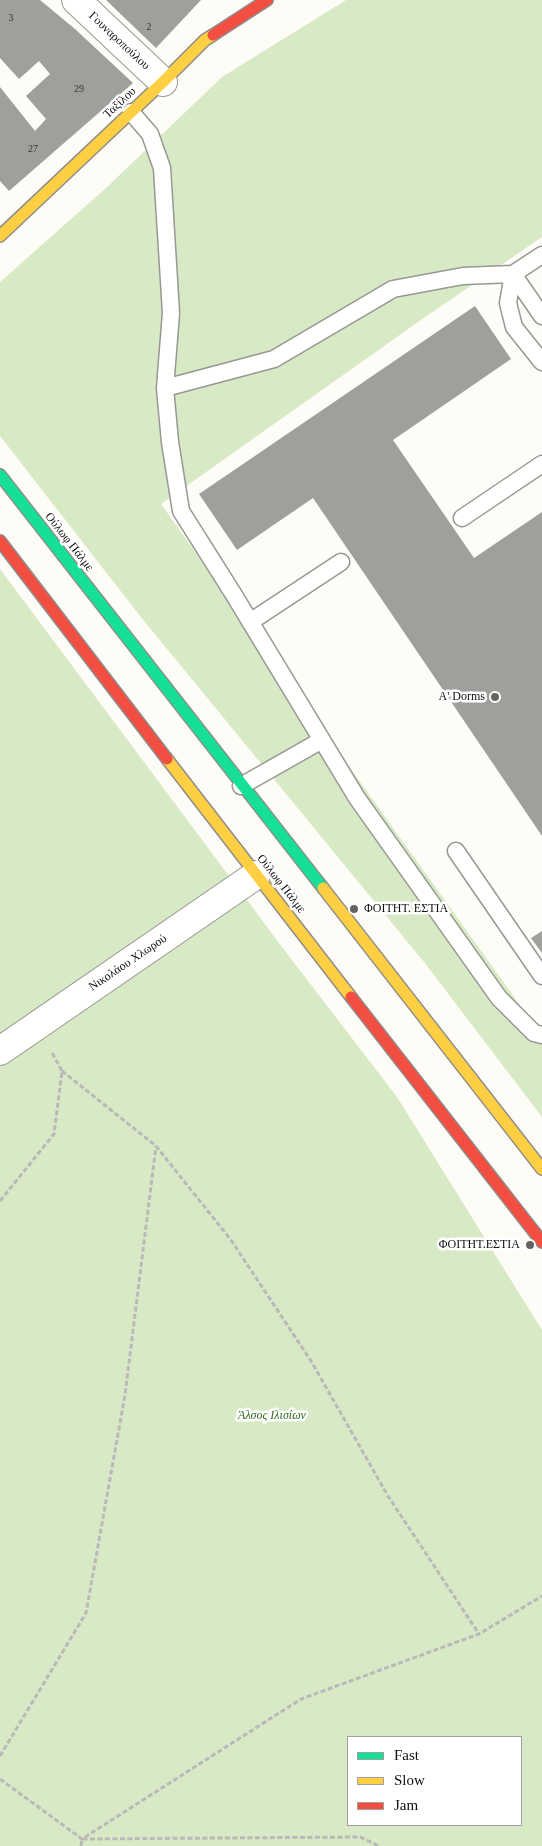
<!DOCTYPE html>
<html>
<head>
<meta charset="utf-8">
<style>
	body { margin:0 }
	#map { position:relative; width:542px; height:1846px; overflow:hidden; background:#fdfcf7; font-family:Georgia,serif }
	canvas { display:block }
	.legend { position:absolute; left:347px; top:1736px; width:175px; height:90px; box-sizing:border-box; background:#fff; border:1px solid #a0a0a0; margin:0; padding:6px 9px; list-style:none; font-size:15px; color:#111 }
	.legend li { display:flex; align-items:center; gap:10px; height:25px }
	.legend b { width:25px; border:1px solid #a0a0a0 }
</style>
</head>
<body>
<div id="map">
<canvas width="542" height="1846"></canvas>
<ul class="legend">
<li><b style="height:6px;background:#16e098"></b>Fast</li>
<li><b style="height:6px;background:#ffcf43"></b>Slow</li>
<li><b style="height:6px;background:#f24e42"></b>Jam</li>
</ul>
</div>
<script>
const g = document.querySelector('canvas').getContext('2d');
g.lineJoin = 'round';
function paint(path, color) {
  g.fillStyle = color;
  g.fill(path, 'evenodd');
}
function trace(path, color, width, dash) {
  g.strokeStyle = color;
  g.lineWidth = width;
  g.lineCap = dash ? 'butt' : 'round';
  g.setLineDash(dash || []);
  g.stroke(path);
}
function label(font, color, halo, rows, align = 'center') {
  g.font = font + ' Georgia,serif';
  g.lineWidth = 5;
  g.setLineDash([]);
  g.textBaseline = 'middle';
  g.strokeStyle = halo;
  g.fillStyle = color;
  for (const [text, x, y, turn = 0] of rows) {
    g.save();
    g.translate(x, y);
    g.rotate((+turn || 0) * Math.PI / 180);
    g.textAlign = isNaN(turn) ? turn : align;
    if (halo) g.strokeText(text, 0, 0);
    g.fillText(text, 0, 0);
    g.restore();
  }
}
paint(new Path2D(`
	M346 0H542V237L418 322 161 504 542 1036V1117L424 962 140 616 0 436V282L106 188 222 77Z
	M0 569 282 947 397 1097 542 1330V1846H0ZM348 1737H521V1825H348Z`), '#d8eac5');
paint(new Path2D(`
	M0 0H40L75 29 133 83 9 191 0 181V87L35 131 46 119 26 96 50 74 39 61 19 79 0 58Z
	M106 0H201L156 48Z
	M475 306 511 359 393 440 474 558 542 512V836L313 498 237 550 199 494Z
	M542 931V953L531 938Z`), '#a19f9c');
const lane = new Path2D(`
	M131 112 150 134 162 168 171 313 165 388 170 442 181 511 234 595 357 798 499 998 534 1033 542 1035
	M542 255 513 274 542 316
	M165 388 274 359 393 289 463 276 513 274 508 303 514 327 542 362
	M462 518 542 464
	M250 622 341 562
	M241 786 322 740
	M456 851 542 976`);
const street = new Path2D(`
	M76 0 163 82
	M0 1051 256 875`);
const fast = new Path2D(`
	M0 475 323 888`);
const slow = new Path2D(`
	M0 236 163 82 205 40 213 35
	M167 759 351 997
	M323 888 542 1169`);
const jam = new Path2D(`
	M213 35 267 0
	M0 541 167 759
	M351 997 542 1242`);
trace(lane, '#979795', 19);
trace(street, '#979795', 30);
trace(fast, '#8e8d8b', 14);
trace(slow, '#8e8d8b', 14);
trace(jam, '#8e8d8b', 14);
trace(new Path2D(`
	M62 1071 156 1146 231 1240 311 1361 388 1496 479 1634
	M0 1201 54 1134 62 1071 51 1051
	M0 1756 86 1613 125 1395 156 1146
	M0 1779 82 1839 301 1699 479 1634 542 1596
	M81 1846 82 1839 360 1837 379 1846`), '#b9b9b8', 3, [5, 2.5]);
trace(lane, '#fffffe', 16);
trace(street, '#fffffe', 28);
trace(fast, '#16e098', 11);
trace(slow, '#ffcf43', 11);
trace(jam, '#f24e42', 11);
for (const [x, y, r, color] of [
	[495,697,5,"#646362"],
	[354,909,5,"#646362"],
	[530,1245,5,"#646362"]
]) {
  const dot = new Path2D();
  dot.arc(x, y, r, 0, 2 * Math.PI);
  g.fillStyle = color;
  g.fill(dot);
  trace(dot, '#fff', 2);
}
label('10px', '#353434', null, [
	["3",11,18],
	["2",149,27],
	["29",79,89],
	["27",33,149]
]);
label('12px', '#111', '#fff', [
	["Γουναροπούλου",119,41,43],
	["Ταξίλου",120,103,-43],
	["Ούλωφ Πάλμε",69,542,52],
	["Ούλωφ Πάλμε",281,884,52],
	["Νικολάου Χλωρού",128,963,-34]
]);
label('12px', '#111', '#fff', [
	["A' Dorms",485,697],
	["ΦΟΙΤΗΤ. ΕΣΤΙΑ",364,909,"left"],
	["ΦΟΙΤΗΤ.ΕΣΤΙΑ",520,1245]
], 'right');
label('italic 12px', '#2f6b1f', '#fff', [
	["Άλσος Ιλισίων",272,1416]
]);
</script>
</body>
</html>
